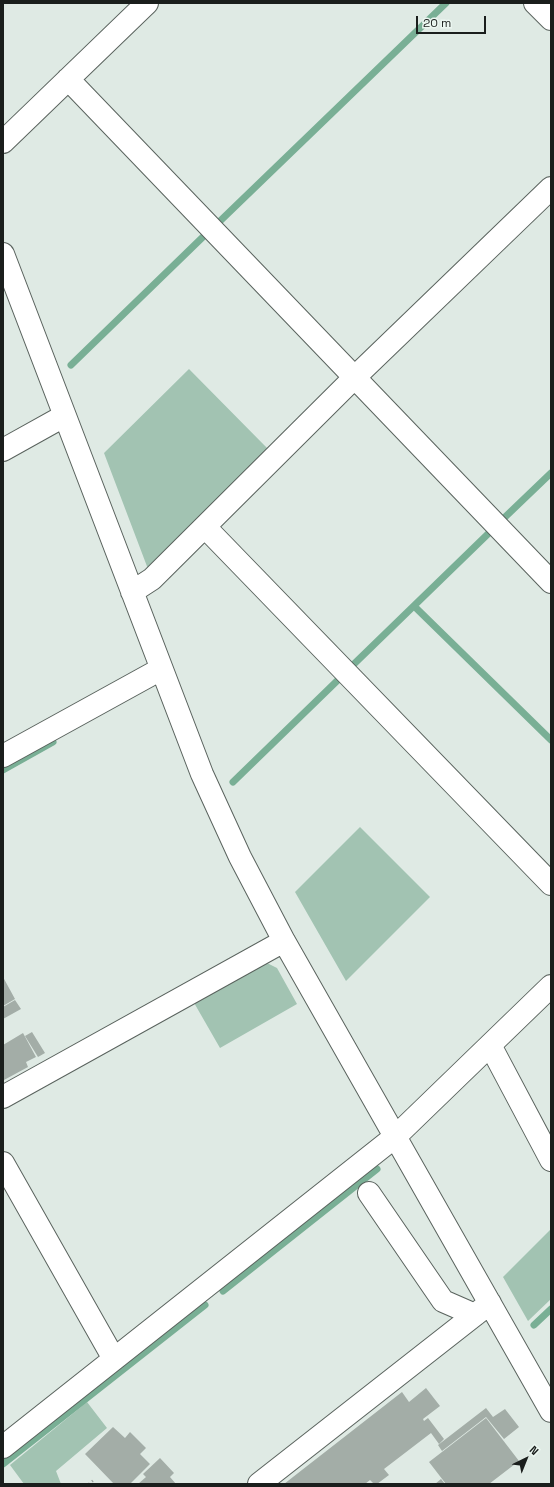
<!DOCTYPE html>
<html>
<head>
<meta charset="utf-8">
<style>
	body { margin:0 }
	#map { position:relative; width:554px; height:1487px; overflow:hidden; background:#dfeae4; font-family:"Space Grotesk",sans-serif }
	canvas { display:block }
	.frame { position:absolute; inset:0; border:4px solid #1a1e1c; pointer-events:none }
	.north { position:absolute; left:506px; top:1439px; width:40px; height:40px; -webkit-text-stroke:3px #ecf7f1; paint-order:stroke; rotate:43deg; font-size:11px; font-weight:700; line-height:16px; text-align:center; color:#1a1e1c }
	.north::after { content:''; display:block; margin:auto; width:14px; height:18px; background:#1a1e1c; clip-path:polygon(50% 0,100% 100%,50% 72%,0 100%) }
	.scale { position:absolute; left:416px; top:16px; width:70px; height:18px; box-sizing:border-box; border:2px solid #1a1e1c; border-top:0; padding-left:5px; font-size:12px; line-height:14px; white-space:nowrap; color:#1a1e1c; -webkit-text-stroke:3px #ecf7f1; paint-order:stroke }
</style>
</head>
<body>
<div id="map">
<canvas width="554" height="1487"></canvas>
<div class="frame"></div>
<div class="north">N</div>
<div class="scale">20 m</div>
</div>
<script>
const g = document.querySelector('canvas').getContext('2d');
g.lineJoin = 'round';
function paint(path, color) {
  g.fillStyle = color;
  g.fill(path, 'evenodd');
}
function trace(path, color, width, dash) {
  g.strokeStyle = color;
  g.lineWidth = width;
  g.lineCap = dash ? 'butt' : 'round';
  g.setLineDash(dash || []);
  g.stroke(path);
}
paint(new Path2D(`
	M189 369 268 449 148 569 104 453Z
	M360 827 430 897 346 981 295 892Z
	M265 962 277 968 297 1004 220 1048 193 1001Z
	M551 1229V1299L528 1321 503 1277Z
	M87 1402 107 1428 56 1471 61 1484H24L10 1465Z`), '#a2c3b2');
trace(new Path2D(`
	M218 223 446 3
	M71 365 207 233
	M503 519 551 473
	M414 606 551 740
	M355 663 491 531
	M3 770 53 742
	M233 782 339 679
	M223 1291 377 1169
	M534 1325 551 1309
	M3 1464 205 1305`), '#79af95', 7);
paint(new Path2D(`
	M3 977 15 999 3 1006Z
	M15 1000 21 1009 3 1019V1007Z
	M32 1032 45 1053 38 1057 25 1036Z
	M23 1033 36 1057 26 1062 28 1067 4 1080 3 1077V1045Z
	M426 1388 440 1406 423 1419 424 1421 428 1418 444 1439 439 1444 431 1433 384 1469 389 1475 377 1484H374L370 1480 365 1484H284L402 1392 409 1402Z
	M486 1408 493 1417 505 1409 519 1427 504 1439 486 1417 442 1451 438 1445Z
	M486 1418 519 1461 489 1484H446L429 1462Z
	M113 1427 125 1438 130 1432 146 1448 140 1454 150 1464 130 1484H114L85 1454Z
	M160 1458 174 1473 170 1477 176 1484H138L146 1477 143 1474Z
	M441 1479 445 1484H435Z`), '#a3ada7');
const minor = new Path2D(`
	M535 3 551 19
	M68 79 551 582
	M3 142 147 3
	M3 254 202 774 240 857 284 941 551 1411
	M3 450 64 416
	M205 527 551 884
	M132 592 152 579 355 377 551 188
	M3 756 161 669
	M490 1045 551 1160
	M3 1097 284 941
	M3 1163 114 1359
	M369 1193 443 1301 475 1315
	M3 1447 396 1136 551 986
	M259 1484 490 1303`);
trace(minor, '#5a635e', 24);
trace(new Path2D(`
	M89 1484 95 1479`), '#959d99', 2.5, [1, 3]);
trace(minor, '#fff', 22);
</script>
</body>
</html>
